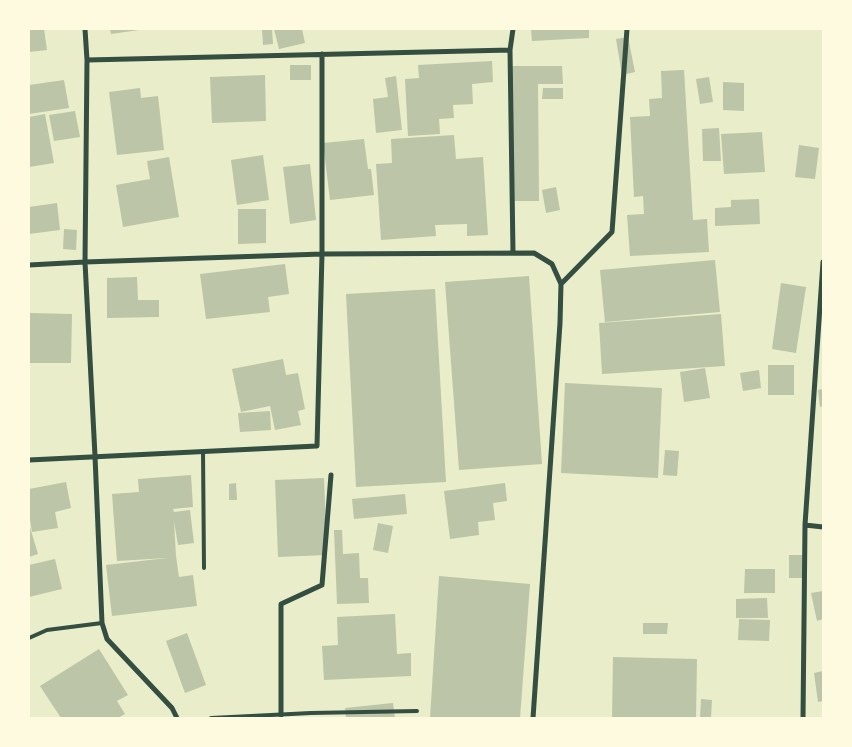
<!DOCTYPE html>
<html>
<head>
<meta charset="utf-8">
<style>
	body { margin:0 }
	#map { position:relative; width:852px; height:747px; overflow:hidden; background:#e9edc9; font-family:"DM Sans",sans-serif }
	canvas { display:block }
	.frame { position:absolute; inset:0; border:30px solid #fefae0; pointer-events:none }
</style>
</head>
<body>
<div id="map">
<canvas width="852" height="747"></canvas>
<div class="frame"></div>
</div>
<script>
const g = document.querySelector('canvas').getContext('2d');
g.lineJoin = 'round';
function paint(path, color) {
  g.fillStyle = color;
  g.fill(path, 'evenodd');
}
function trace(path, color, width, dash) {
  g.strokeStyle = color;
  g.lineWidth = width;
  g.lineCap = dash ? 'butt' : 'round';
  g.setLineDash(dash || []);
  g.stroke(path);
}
paint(new Path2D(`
	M29 29H44L47 50 29 52Z
	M110 29H139V30L111 34Z
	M262 29H272L273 44 263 45Z
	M274 29H302L305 43 279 49Z
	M531 29H589V38L532 41Z
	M628 37 635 72 622 75 616 39Z
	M492 61 493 82 472 84 473 104 453 105 454 118 439 119 440 134 408 136 405 79 419 78 418 65Z
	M290 65H311V80H290Z
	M511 66H562L563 84H538L539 201H513Z
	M684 70 693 220 707 219 709 252 630 256 627 215 644 214 643 196 634 197 630 117 650 116 649 99 662 98 661 71Z
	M265 75 266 121 212 123 210 77Z
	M396 76 402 130 376 133 373 99 388 97 385 78Z
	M709 77 713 102 700 104 696 79Z
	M64 80 69 108 29 114V85Z
	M723 82 744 83V111L723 110Z
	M140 88 141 98 158 96 164 150 117 155 109 92Z
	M543 88H563V99H542Z
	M75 111 80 137 54 141 49 115Z
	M45 114 54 163 29 167V117Z
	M719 128 721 161H703L702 129Z
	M762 132 765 172 724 174 721 134Z
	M454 135 456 159 483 157 488 235 467 236V224L435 225 436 236 381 240 376 164 392 163 391 139Z
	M364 139 368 169H371L374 195 330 200 323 143Z
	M799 145 819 148 815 179 795 177Z
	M263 155 269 200 237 205 231 160Z
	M169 157 179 217 123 227 116 185 150 179 147 161Z
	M310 164 316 220 290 224 283 167Z
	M556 187 560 210 546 213 542 190Z
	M759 199 760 224 715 226V208L731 207V200Z
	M57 203 60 230 29 234V207Z
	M238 209H266V243L238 244Z
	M64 229 77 230 76 250 63 249Z
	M715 260 720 312 605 322 600 270Z
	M285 264 289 294 268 297 270 312 206 319 200 274Z
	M529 276 542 464 459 470 445 282Z
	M137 277 138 300H159V317L107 318V278Z
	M781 283 806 287 796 353 772 349Z
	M435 289 446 482 356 487 346 294Z
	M29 313 72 314 71 363H29Z
	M721 314 725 366 602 374 599 323Z
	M283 359 286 375 298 373 305 409 298 411 301 425 275 430 270 406 241 412 232 369Z
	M768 365H794V395H768Z
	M705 368 710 398 684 402 680 372Z
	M759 370 761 388 743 391 740 373Z
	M565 383 662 388 658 478 561 473Z
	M823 389V406L820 407 818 390Z
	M270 411 271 430 240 432 238 413Z
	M665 450 679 451 677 476 663 475Z
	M191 475 193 507 173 509 174 512 190 510 194 543 178 545 174 521 176 556 179 577 193 575 197 606 112 616 106 565 167 558 117 561 112 494 139 492 138 479Z
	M324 478 327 555 278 557 275 480Z
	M66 482 71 508 55 512 58 528 32 532 29 514V489Z
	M236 483 237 500H229V484Z
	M505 483 507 501 493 503 495 520 478 522 479 535 450 539 444 491Z
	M405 494 407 514 354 519 352 499Z
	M378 523 393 526 388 553 373 550Z
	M29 524 38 554 29 557Z
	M334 530H342L343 554 359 553 360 578H368L369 603 337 604Z
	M789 555H803V578H789Z
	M55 559 62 589 29 597V565Z
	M745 569H775V593H744Z
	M439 576 530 584 520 718H430Z
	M823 591V619L817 621 811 593Z
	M767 598 768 618H736V599Z
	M395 614 397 654 411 653V676L324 680 322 646 338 645 337 617Z
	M739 619 770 620 769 641 738 640Z
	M643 623H668L667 634H643Z
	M187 633 206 685 185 693 166 641Z
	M99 649 128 695 117 701 125 714 118 718H61L40 686Z
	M613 657 697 659 696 718H612Z
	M823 671V701L818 702 814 673Z
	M701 699 712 700 711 718H700Z
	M393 703 395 718H346L345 708Z`), '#bcc5a7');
trace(new Path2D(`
	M203 451 204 568
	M29 638 47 630 102 623
	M211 718 311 713 417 711`), '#344e41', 4);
trace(new Path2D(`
	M85 29 87 60 85 262 95 456 102 623 107 639 172 708 177 718
	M513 29 510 50 513 253
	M322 54V254L534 253 552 264 561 284 560 323 533 718
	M87 60 510 50
	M29 265 85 262 322 254 317 446 29 460
	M561 284 612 232 627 29
	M805 525 823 527
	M281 715V604L322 585 331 475
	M803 718 805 525 823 262`), '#344e41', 5);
</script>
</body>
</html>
